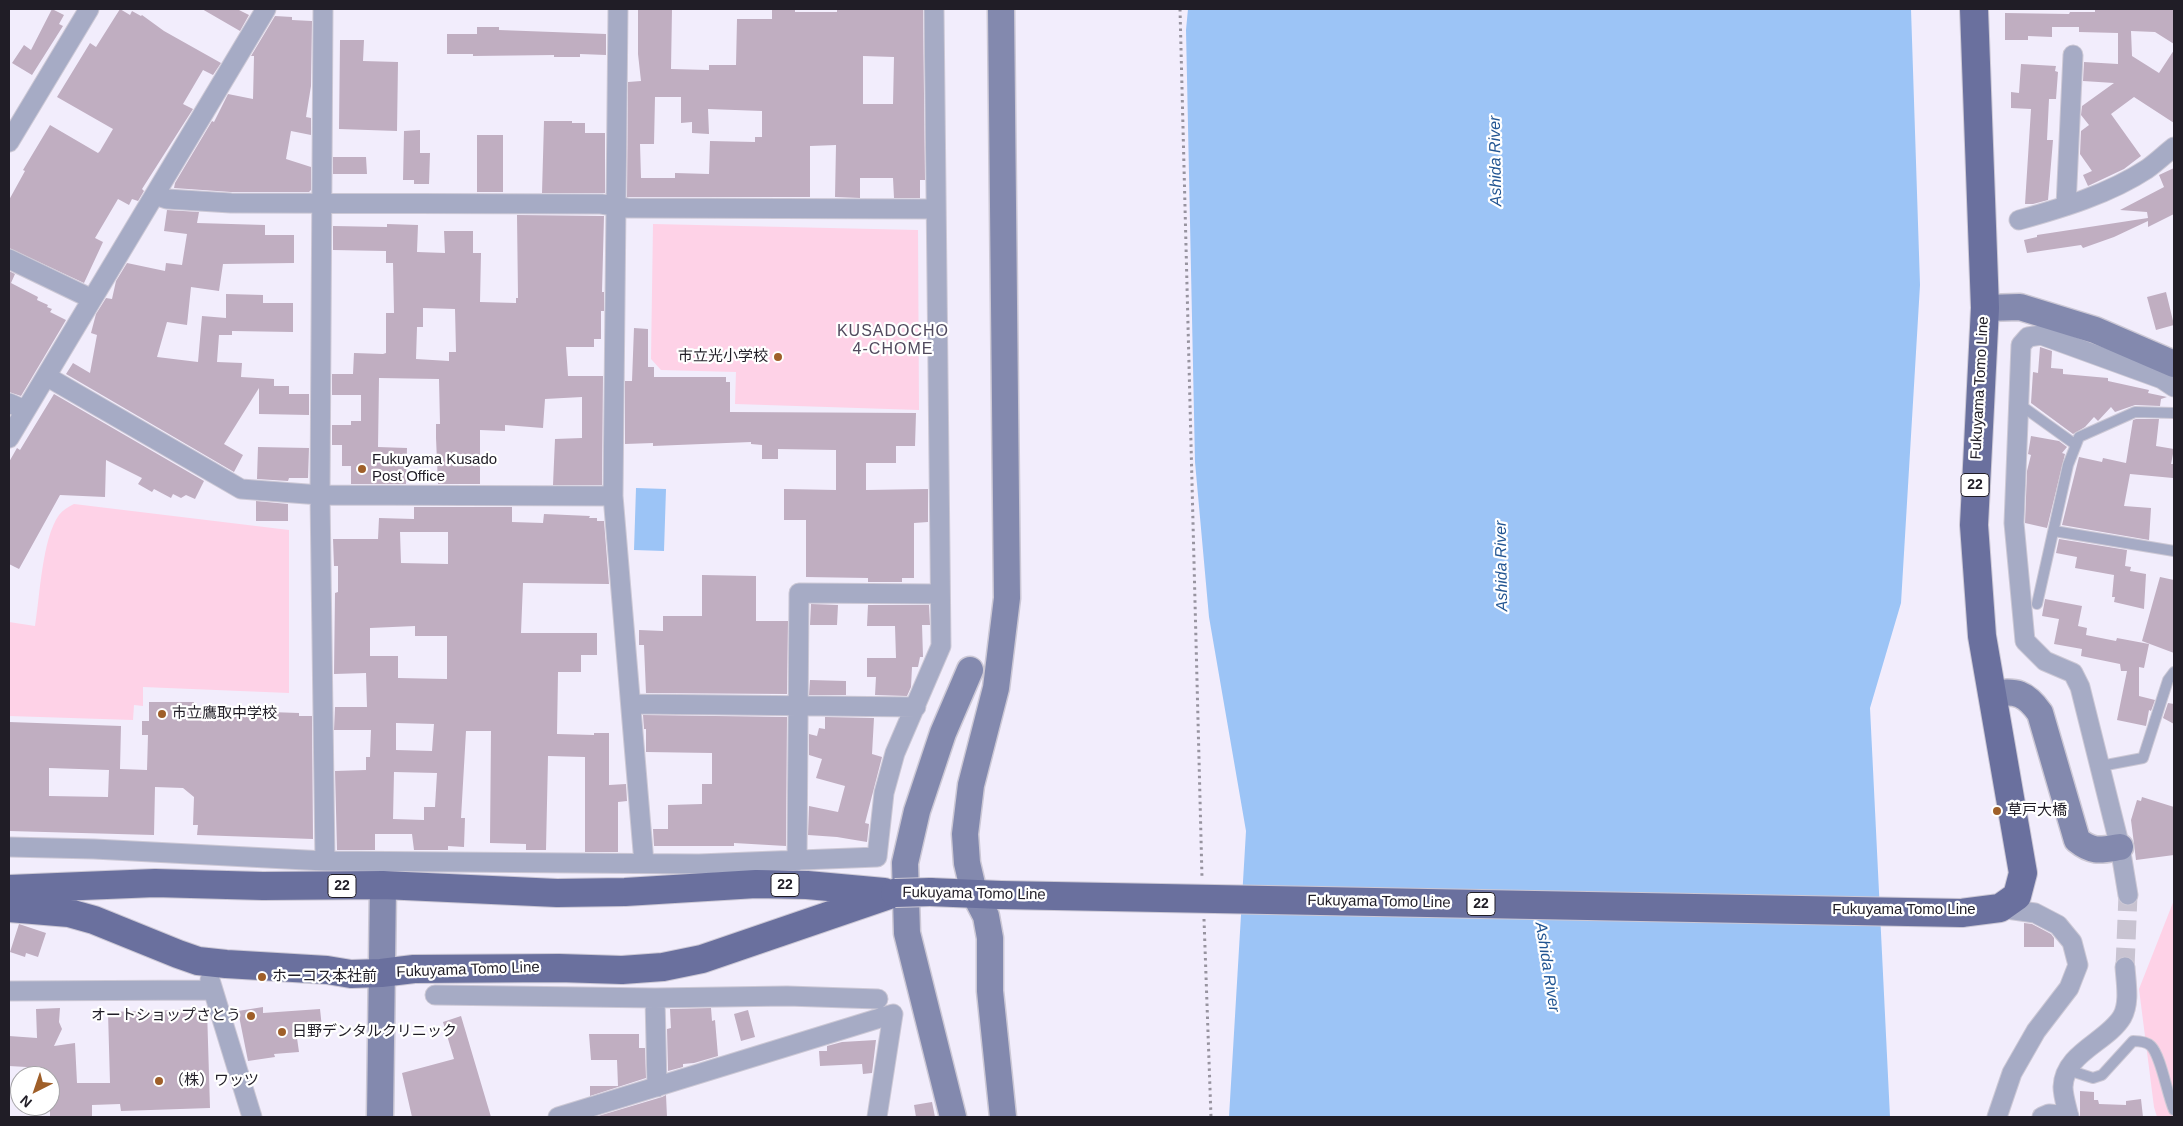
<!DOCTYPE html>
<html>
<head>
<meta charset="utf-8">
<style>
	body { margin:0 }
	#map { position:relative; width:2183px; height:1126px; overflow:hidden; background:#f2edfc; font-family:Helvetica,sans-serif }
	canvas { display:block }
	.frame { position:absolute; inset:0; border:10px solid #201d26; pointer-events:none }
	.north { position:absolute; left:10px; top:1066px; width:50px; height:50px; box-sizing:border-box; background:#fff; border:1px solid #a6a5a8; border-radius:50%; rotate:221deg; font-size:14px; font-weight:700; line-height:20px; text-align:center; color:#201d26 }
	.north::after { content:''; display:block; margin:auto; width:18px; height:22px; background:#9f5f29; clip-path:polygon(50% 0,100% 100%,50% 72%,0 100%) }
</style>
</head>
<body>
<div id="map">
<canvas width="2183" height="1126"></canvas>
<div class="frame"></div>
<div class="north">N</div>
</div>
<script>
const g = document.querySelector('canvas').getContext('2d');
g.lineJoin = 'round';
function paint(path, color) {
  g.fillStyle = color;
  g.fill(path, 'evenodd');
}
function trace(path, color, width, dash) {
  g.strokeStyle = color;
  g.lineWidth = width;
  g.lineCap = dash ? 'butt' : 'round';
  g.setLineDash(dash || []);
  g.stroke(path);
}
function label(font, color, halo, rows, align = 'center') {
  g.font = font + ' Helvetica,"Noto Sans JP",sans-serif';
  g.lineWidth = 4.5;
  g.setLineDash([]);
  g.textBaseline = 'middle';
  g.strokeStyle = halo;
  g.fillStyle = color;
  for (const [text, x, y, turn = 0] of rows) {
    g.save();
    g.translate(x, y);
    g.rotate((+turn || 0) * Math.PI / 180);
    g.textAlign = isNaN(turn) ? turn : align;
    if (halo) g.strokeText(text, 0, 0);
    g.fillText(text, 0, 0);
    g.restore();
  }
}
paint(new Path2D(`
	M653 224 918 230 919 410 735 404 736 372 661 370 651 359Z
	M74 504 289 530V693L143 687V706L134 705 133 720 9 716V622L35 626C40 596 42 539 59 515 63 510 68 507 74 504Z
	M2174 900V1117H2157L2154 1107 2139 989Z`), '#fed2e7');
paint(new Path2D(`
	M1188 9H1911L1920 285 1901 603 1870 708 1890 1117H1229L1246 831 1209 617 1195 462 1186 30Z
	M636 488 666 489 664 551 634 550Z`), '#9cc4f6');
paint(new Path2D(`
	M52 9 64 15 59 24 63 26 32 75 12 63 24 45 31 50Z
	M120 9 130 15 132 11 141 16 142 15 164 31 221 63 213 75 203 70 183 104 193 109 142 189 144 191 138 201 132 199 129 205 118 199 95 238 103 242 84 283 9 248V200L25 171 23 170 50 125 98 153 100 151 113 129 57 97 90 43 96 47Z
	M202 9H237L249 15 240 31Z
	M638 9H672L671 69 709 70V65H736L737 19H772V9H795V12H837V9H923L925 180H920V198H894L893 178H860V198L835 197 836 145 810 146V197H627L628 82 641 81 638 54ZM863 56 894 57 893 104H863ZM655 97H681V123L692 122V133L709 134 708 109 762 111V137H755V142L710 141 709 174 675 173V178H641L640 144H654Z
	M2095 9H2174V44L2155 32 2131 31 2132 56 2159 73 2174 50V123L2134 97 2111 114 2141 156 2124 169 2088 186 2083 175 2092 171 2080 154 2081 131 2089 125 2081 115 2082 106 2114 83 2083 81 2084 62 2118 64V33L2079 32V27H2052V37L2028 36V40H2005V13L2069 14 2070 12H2095Z
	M275 16 292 17V20L312 21 311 86 306 117 311 118V135L291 131 286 159 311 167V190L309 192H231L174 188 175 183 212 121 214 122 228 94 253 99 254 56H251Z
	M477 27H499V30L606 34V55L580 54V57H554V55L473 56V54H447V34H477Z
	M340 40H364L363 61 398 62 397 131 339 129Z
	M2021 64 2056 66 2055 71 2058 72 2056 99H2049L2047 140H2053L2048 200 2033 204H2025L2031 109 2011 108V92L2019 93Z
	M544 121H572V123H585V133H605V193H542Z
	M420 130V153H430L429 184H414V180H403L404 131Z
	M477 135H503V192H477Z
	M333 157H366L367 174H333Z
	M2174 168V214L2148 227V221L2114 237 2083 248 2081 245 2027 253 2024 240 2037 237V235L2148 218 2147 212 2120 210 2164 187 2159 175Z
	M167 210 199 212 197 223 265 225V235H294V263L223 264 219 291 191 287 187 325 167 322 157 357 198 362 202 316 226 318V294L263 295V303H293V332L232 331V335H219L217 362 242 363 241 377 274 379V386H289V394H309V415L259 414V388L224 444 243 455 234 472 66 374 73 363 90 373 97 335 91 333 96 314 106 298 112 299 116 281 127 263 165 271 166 263 182 265 187 234 164 231Z
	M517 215 604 216 602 292H604V311H601V339H594V347H566L568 376H603L602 485H553L555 439 582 438V397L545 399 543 428 505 425V431L480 430V484H438L436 438V424H440L439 379 379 378 378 447 407 448 406 484H351V466H342V445H332V425H351V421H361V395H332V374H353L354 353 383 354 386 353V313H394L393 263H386V251L333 250V226L387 227V224L418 225 417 252 445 253 444 231H473V253H481L480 302 516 303V298H518ZM423 308 455 309 456 352H449V361L416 359 417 327H423Z
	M9 271 15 274 11 283 38 297 37 300 48 305 47 307 52 309 50 312 66 320 21 396 9 392Z
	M2166 292 2174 325 2156 330 2147 297Z
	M634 328 648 329V367H654V377H726V382H730V412L916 413 915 446H896V463H866V490L928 489V522L914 523V578H902V582H868V578L806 577V520H784V489L836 490V450L778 449V459H762V445L751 444V442L653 446V443L625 444V381H632Z
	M2040 347 2052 351 2051 368 2063 369V374L2108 378V381L2149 390 2148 393 2167 397 2161 399 2160 406 2135 405 2115 412 2111 407 2098 421 2094 417 2085 427 2073 434 2031 403 2033 372 2038 373Z
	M54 394 204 481 195 499 186 495 181 498 173 494 171 498 154 489 152 492 138 484 142 478 106 460 105 497 60 495 19 569 9 564V462L17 448 20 450Z
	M2136 419H2159L2156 446 2174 449 2171 464H2174L2173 478 2130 474 2124 506 2151 508 2149 540 2062 525 2079 457 2102 462 2103 458 2126 463 2133 420Z
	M2031 436 2059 441 2067 447 2062 453 2065 454 2047 528 2025 523 2027 471 2031 455 2028 454Z
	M258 447 309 448 308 478H289L288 481 257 479Z
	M256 501 288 504V521H256Z
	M414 507H512V522L543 523 544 514 590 516 589 518H597V521H604L609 584 523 583 521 633H597V655H581V672H558L557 734 594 735V733H609V785L626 784 627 801 618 802V852H585V757L548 756 546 850H526V844L490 843 491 731H466L461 818H465L464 847 448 846V850H414L412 834H375V850H337L335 771 366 770V757H370L371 730H334L335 707H367L366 673 334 674 335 593 338 592V566H334L333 539H378L379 518 414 519ZM400 532H448V564L401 563ZM415 626V636H447V679L398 678V656H370V628ZM396 723 434 724 432 751 396 750ZM394 772 437 773 435 807H424V820L393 819Z
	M2059 539 2127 550 2125 566 2131 567 2130 571 2146 574 2144 609 2114 602 2115 597H2112L2114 575 2075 568 2077 557 2056 553Z
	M702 575 756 576V621H788L787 694 646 693 644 645H639V630L663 631V616H702Z
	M2160 577 2174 580V653L2142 641Z
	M2045 599 2082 606 2078 626 2087 628 2086 635 2116 641 2117 638 2149 644 2144 668 2139 667V696L2155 700 2151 711 2149 710 2146 726 2117 720 2127 671H2121L2120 664 2081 656 2082 649 2054 644 2059 619 2042 616Z
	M811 604 838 605 837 625H810Z
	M868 605H929L930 625H922L923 657H920L918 667H912L911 687 907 696 875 695 876 677H867V658H896L895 626H867Z
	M810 680 846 681V695H809Z
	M149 702H194V709L198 711 270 712 299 713V716H312L313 839 197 835 198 825H193L194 797 183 788 155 787 154 835 9 831V722L121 726 120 769 147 770 148 735H142V721H149ZM49 768 109 770 108 797 49 796Z
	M2168 703 2174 704V724L2163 718Z
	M643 715 787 717 786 846 734 843V846H654L653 829H668V805L702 804V784H712V753L646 752V729H644Z
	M825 717 874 718 872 754 882 757 865 823 869 824 867 842 837 837 808 835 809 806 838 812 845 786 816 778 822 759 809 755V734L817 736 819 728 825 729Z
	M2142 797 2174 807V855L2136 860 2131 820 2137 800 2141 801Z
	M2024 923 2032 924 2051 934 2054 938V947H2024Z
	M19 924 46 933 38 957 26 953 25 957 10 952Z
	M263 1007V1013L320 1009 322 1028 296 1031 299 1052 274 1054 275 1057 248 1061 238 1011Z
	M60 1008 59 1022 62 1029 54 1046 75 1043 77 1083H110L108 1012 207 1009 210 1108 121 1111 120 1104 92 1105V1117H50V1074L44 1075V1068L9 1066V1036L37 1038 36 1009Z
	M711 1008 712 1021 715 1020 718 1056 694 1063 683 1064V1067L668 1071 667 1029 671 1028 670 1009Z
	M748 1010 755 1037 741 1041 734 1014Z
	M461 1016 491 1117H412L402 1073 454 1059 443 1022Z
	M589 1034H639V1048H645L646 1078 590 1096V1086H618L617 1060H591Z
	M876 1040 872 1073 863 1074 862 1064 820 1066 819 1051H827V1046L842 1042Z
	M2080 1091 2094 1092V1100H2098L2099 1104 2126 1105V1101L2141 1099 2143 1117H2080Z
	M666 1095 667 1117H595L662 1097Z
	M932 1102 935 1117H916L914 1105Z`), '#c0aec1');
trace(new Path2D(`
	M2125 967 2128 895`), '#c8c3d1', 19, [19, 9]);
const lane = new Path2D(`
	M2019 404 2076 445
	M2054 531 2174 551
	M2037 604 2068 465 2079 437 2135 412 2174 413
	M2101 766 2143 758 2168 680 2174 672
	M2068 1070 2093 1078 2102 1075 2133 1041C2139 1041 2147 1042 2151 1046 2161 1056 2167 1094 2174 1110`);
const street = new Path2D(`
	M323 9 320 495 325 861
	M618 9 613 496 644 863
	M9 142 89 9
	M155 195 167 199 231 203 601 204 627 208 936 209
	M2066 206 2073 55
	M2019 220C2062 208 2109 194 2147 169 2157 162 2165 154 2174 147
	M9 259 92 299
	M46 376 241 489 320 495 613 496
	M9 403 25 410
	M9 438 266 9
	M631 704 916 707
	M9 847 94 849 325 861 699 864 877 857 884 793 895 753 941 646 934 9
	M797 861 799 593 940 594
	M2128 895 2120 847 2080 687 2073 673 2045 661 2025 641 2014 523 2021 345 2028 337 2041 335 2162 379 2174 387
	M210 980 252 1117
	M9 991 213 990
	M435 995 655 998 787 996 878 999
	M655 998 657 1087
	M558 1117 893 1014 877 1117
	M1997 1117 2012 1073 2036 1031 2069 988 2078 965 2072 942 2058 925 2035 913 2000 908
	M2042 1117 2049 1114 2069 1116
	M2069 1117C2067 1108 2063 1096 2063 1087 2064 1053 2107 1042 2122 1017 2130 1003 2126 983 2125 967`);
const secondary = new Path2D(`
	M1001 9 1007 598 996 688 971 785 965 834 967 863 974 893 986 916 990 938V991L1003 1117
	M1985 308 2020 307 2095 330 2174 364
	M1992 694C2016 690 2026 693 2040 713L2077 840C2093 853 2101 850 2120 847
	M380 1117 383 885
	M953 1117 907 933 905 863 917 811 943 733 970 670`);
const primary = new Path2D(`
	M9 889 155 883 263 886 383 885 557 893 625 892 756 884 807 885 884 892
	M930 892 1001 895
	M9 908 69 913 94 920 178 954 198 961 226 964 327 970 351 974 381 973 414 969 559 968 622 970 663 967 702 959 895 893
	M1961 913 2000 908 2017 896 2023 873 1982 636 1974 525 1985 308 1974 9`);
trace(lane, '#ccc8d5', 12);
trace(street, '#ccc8d5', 21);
trace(secondary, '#ccc8d5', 29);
trace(primary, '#ccc8d5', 30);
trace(new Path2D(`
	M1180 9 1202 878
	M1204 919 1211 1117`), '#97939f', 3, [2.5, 4]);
trace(lane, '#a6abc5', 10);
trace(street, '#a6abc5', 19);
trace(secondary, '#8389ae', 26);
trace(primary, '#6a709e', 28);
const primaryBridge = new Path2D(`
	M895 893 930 892
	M1001 895 1961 913`);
trace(primaryBridge, '#ccc8d5', 30, []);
trace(primaryBridge, '#6a709e', 28);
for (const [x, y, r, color] of [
	[778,357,5,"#9f5f29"],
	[362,469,5,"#9f5f29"],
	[162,714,5,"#9f5f29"],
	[1997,811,5,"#9f5f29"],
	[262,977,5,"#9f5f29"],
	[251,1016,5,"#9f5f29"],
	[282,1032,5,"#9f5f29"],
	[159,1081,5,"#9f5f29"]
]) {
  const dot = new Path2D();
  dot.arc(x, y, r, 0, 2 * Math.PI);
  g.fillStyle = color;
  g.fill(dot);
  trace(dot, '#fff', 2);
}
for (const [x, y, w] of [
	[1975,485,28],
	[785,885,28],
	[342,886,28],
	[1481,904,28]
]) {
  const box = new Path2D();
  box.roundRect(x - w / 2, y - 11.5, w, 23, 4);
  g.fillStyle = '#fff';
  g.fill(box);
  trace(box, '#201d26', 1);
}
label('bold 14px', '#201d26', null, [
	["22",1975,485],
	["22",785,885],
	["22",342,886],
	["22",1481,904]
]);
label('15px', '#201d26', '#fff', [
	["市立光小学校",768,357,"right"],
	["Fukuyama Kusado",372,460],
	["Post Office",372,477],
	["市立鷹取中学校",172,714],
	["草戸大橋",2007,811],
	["ホーコス本社前",272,977],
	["オートショップさとう",241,1016,"right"],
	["日野デンタルクリニック",292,1032],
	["（株）ワッツ",169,1081]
], 'left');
label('15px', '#201d26', '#fff', [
	["Fukuyama Tomo Line",1980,388,-87],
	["Fukuyama Tomo Line",974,894,1],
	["Fukuyama Tomo Line",1379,902,1],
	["Fukuyama Tomo Line",1904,910],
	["Fukuyama Tomo Line",468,970,-2]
]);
label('italic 16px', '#225592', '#fff', [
	["Ashida River",1496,161,-91],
	["Ashida River",1502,566,-91],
	["Ashida River",1547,967,81]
]);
g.letterSpacing = '1px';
label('16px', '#514a5e', '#fff', [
	["KUSADOCHO",893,332],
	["4-CHOME",893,350]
]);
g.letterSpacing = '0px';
</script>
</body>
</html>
